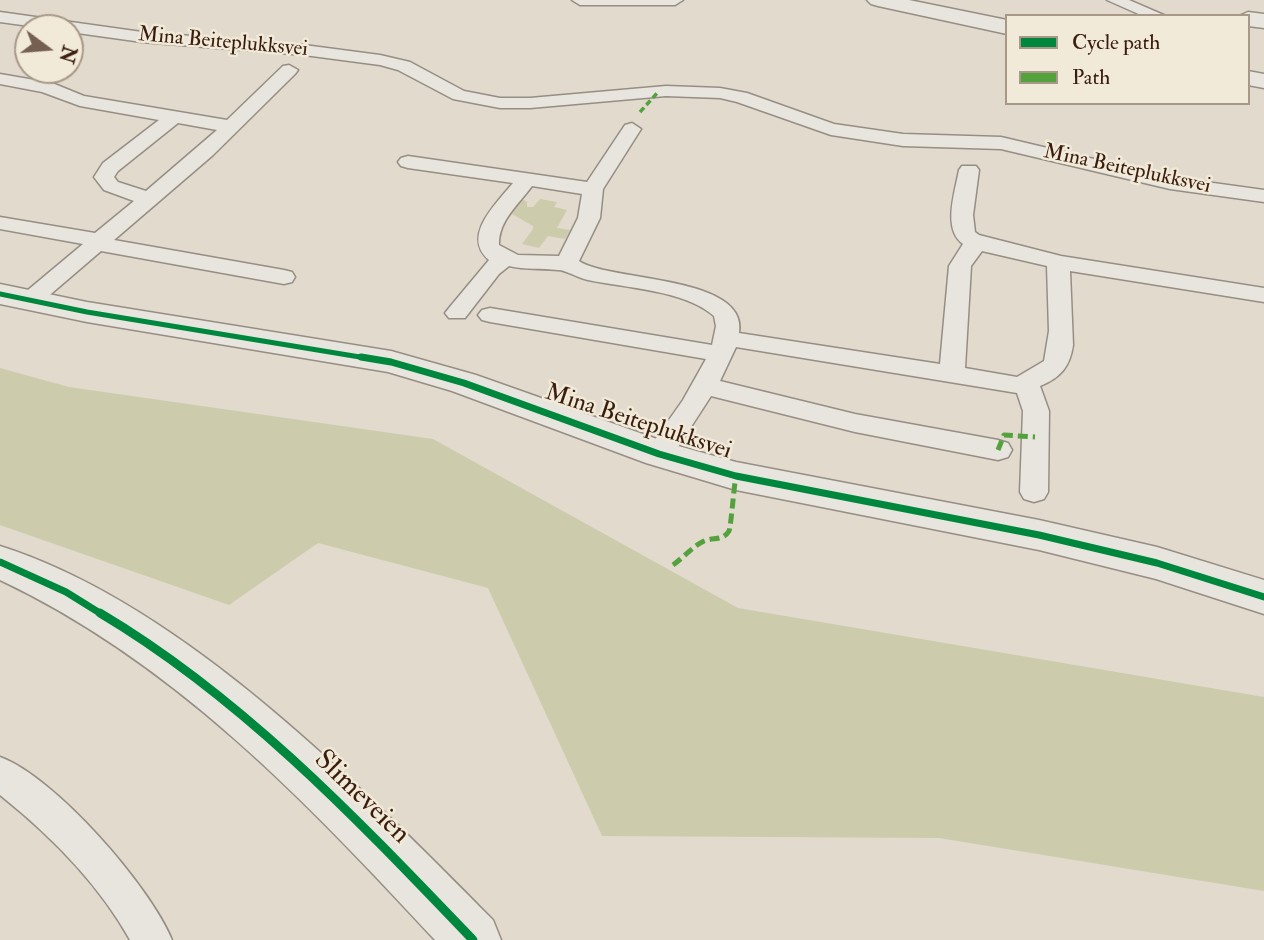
<!DOCTYPE html>
<html>
<head>
<meta charset="utf-8">
<style>
	body { margin:0 }
	#map { position:relative; width:1264px; height:940px; overflow:hidden; background:#e1dacd; font-family:"IM FELL Double Pica",serif }
	canvas { display:block }
	.legend { position:absolute; left:1005px; top:14px; width:245px; height:91px; box-sizing:border-box; background:#f1ead9; border:2px solid #a89887; margin:0; padding:9px 12px; list-style:none; font-size:21px; color:#3b1d0d }
	.legend li { display:flex; align-items:center; gap:14px; height:35px }
	.legend b { width:35px; border:2px solid #a89887 }
	.north { position:absolute; left:14px; top:14px; width:70px; height:70px; box-sizing:border-box; background:#f1ead9; border:2px solid #a89887; border-radius:50%; rotate:106deg; font-size:19px; font-weight:700; line-height:28px; text-align:center; color:#3b1d0d }
	.north::after { content:''; display:block; margin:auto; width:24px; height:32px; background:#755f50; clip-path:polygon(50% 0,100% 100%,50% 72%,0 100%) }
</style>
</head>
<body>
<div id="map">
<canvas width="1264" height="940"></canvas>
<ul class="legend">
<li><b style="height:9px;background:#00873e"></b>Cycle path</li>
<li><b style="height:9px;background:#54a23e"></b>Path</li>
</ul>
<div class="north">N</div>
</div>
<script>
const g = document.querySelector('canvas').getContext('2d');
g.lineJoin = 'round';
function paint(path, color) {
  g.fillStyle = color;
  g.fill(path, 'evenodd');
}
function trace(path, color, width, dash) {
  g.strokeStyle = color;
  g.lineWidth = width;
  g.lineCap = dash ? 'butt' : 'round';
  g.setLineDash(dash || []);
  g.stroke(path);
}
function label(font, color, halo, rows, align = 'center') {
  g.font = font + ' "IM FELL Double Pica",serif';
  g.lineWidth = 5;
  g.setLineDash([]);
  g.textBaseline = 'middle';
  g.strokeStyle = halo;
  g.fillStyle = color;
  for (const [text, x, y, turn = 0] of rows) {
    g.save();
    g.translate(x, y);
    g.rotate((+turn || 0) * Math.PI / 180);
    g.textAlign = isNaN(turn) ? turn : align;
    if (halo) g.strokeText(text, 0, 0);
    g.fillText(text, 0, 0);
    g.restore();
  }
}
paint(new Path2D(`
	M522 199 527 202V207H533L540 199 557 202 554 207 567 210 557 228 570 230 565 239 548 236 539 248 522 244 533 229V226L512 214Z
	M0 368 69 387 433 439 738 608 1264 697V891L939 838 602 836 488 588 318 543 229 605 0 525Z`), '#ccccad');
const service = new Path2D(`
	M572 0H683L675 5H580Z
	M1107 0H1129L1166 16H1143Z
	M0 12 142 32 304 45 380 55 410 62 464 91 500 98H530L666 86 720 88 747 93 834 124 903 134 1001 137 1170 177 1264 190V202L1170 189 1001 149 903 146 831 135 737 102 720 98 666 96 530 108H500L453 99 398 70 380 65 304 55 142 42 70 32V28H44L0 22Z
	M289 65 298 70 295 74 213 155 114 240 284 270 292 272 295 277 292 282 284 284 101 251 38 305H22L18 300 22 295 83 244 0 229V217L95 233 134 201 104 190 94 177 103 163 159 120 80 106 42 92 0 84V74L52 83 84 96 227 120 283 66ZM178 123 217 130 146 191 118 182 114 177 118 171Z
	M632 123 641 129 603 189 600 218 579 261C610 282 749 275 739 333L940 364 949 266 963 244C942 229 955 192 959 170L962 166H976L979 170 973 215 975 232 979 235 1061 256 1264 288V302L1070 271 1073 345C1070 367 1060 378 1040 386L1049 411 1048 492 1044 499 1034 502 1024 499 1020 492 1023 411 1017 393 736 347 720 381 855 414 998 440 1008 443 1012 450 1008 457 998 460 855 432 711 396 669 461 659 464 649 461 645 454 683 400 706 359 490 322 482 320 478 315 482 310 490 308 712 345 716 326 714 316C685 290 625 288 588 280 578 278 566 270 558 270 541 268 525 270 509 266L499 274 465 318H449L445 313 449 308 489 260C461 236 496 204 513 183L408 168 401 166 398 162 401 158 408 156 587 182 625 125ZM532 186 582 194 578 218 559 256 518 255 499 245C498 221 519 204 532 186ZM982 251 1047 266 1049 331 1044 361 1017 377 965 368 971 266Z
	M0 757C55 777 150 886 172 940H130C99 884 49 834 0 795Z`);
const minor = new Path2D(`
	M1248 12 1264 14V28L1248 26V16H1239Z
	M0 284 87 302 391 351 476 375 671 444 736 462 1039 520 1157 547 1264 580V614L1156 579 1039 550 736 490 646 463 452 391 388 372 87 322 0 304Z`);
const tertiary = new Path2D(`
	M867 0H909L1007 20V34L878 6 871 4Z
	M1248 71 1264 74V88L1248 85Z
	M0 546C183 604 360 786 493 920L501 940H435C306 801 174 662 0 580Z`);
trace(service, '#968e84', 3);
trace(minor, '#968e84', 3);
trace(tertiary, '#968e84', 3);
paint(service, '#e8e5de');
paint(minor, '#e8e5de');
paint(tertiary, '#e8e5de');
trace(new Path2D(`
	M640 112 659 91`), '#54a23e', 3.5, [6, 3.5]);
trace(new Path2D(`
	M998 450 1004 435 1035 437
	M673 565C683 558 693 546 704 541 714 537 723 541 729 531 731 527 734 485 736 476`), '#54a23e', 5, [10, 5]);
trace(new Path2D(`
	M0 294 87 312 372 359`), '#00873e', 5);
trace(new Path2D(`
	M361 357 391 362 464 383 659 454 736 476 1039 535 1157 563 1264 597
	M0 562 66 592 103 615`), '#00873e', 7);
trace(new Path2D(`
	M100 613C243 698 359 821 473 940`), '#00873e', 9);
label('21px', '#3b1d0d', '#f1ead9', [
	["Mina Beiteplukksvei",223,43,5],
	["Mina Beiteplukksvei",1127,170,12]
]);
label('24px', '#3b1d0d', '#f1ead9', [
	["Mina Beiteplukksvei",638,423,18]
]);
label('28px', '#3b1d0d', '#f1ead9', [
	["Slimeveien",361,798,44]
]);
</script>
</body>
</html>
